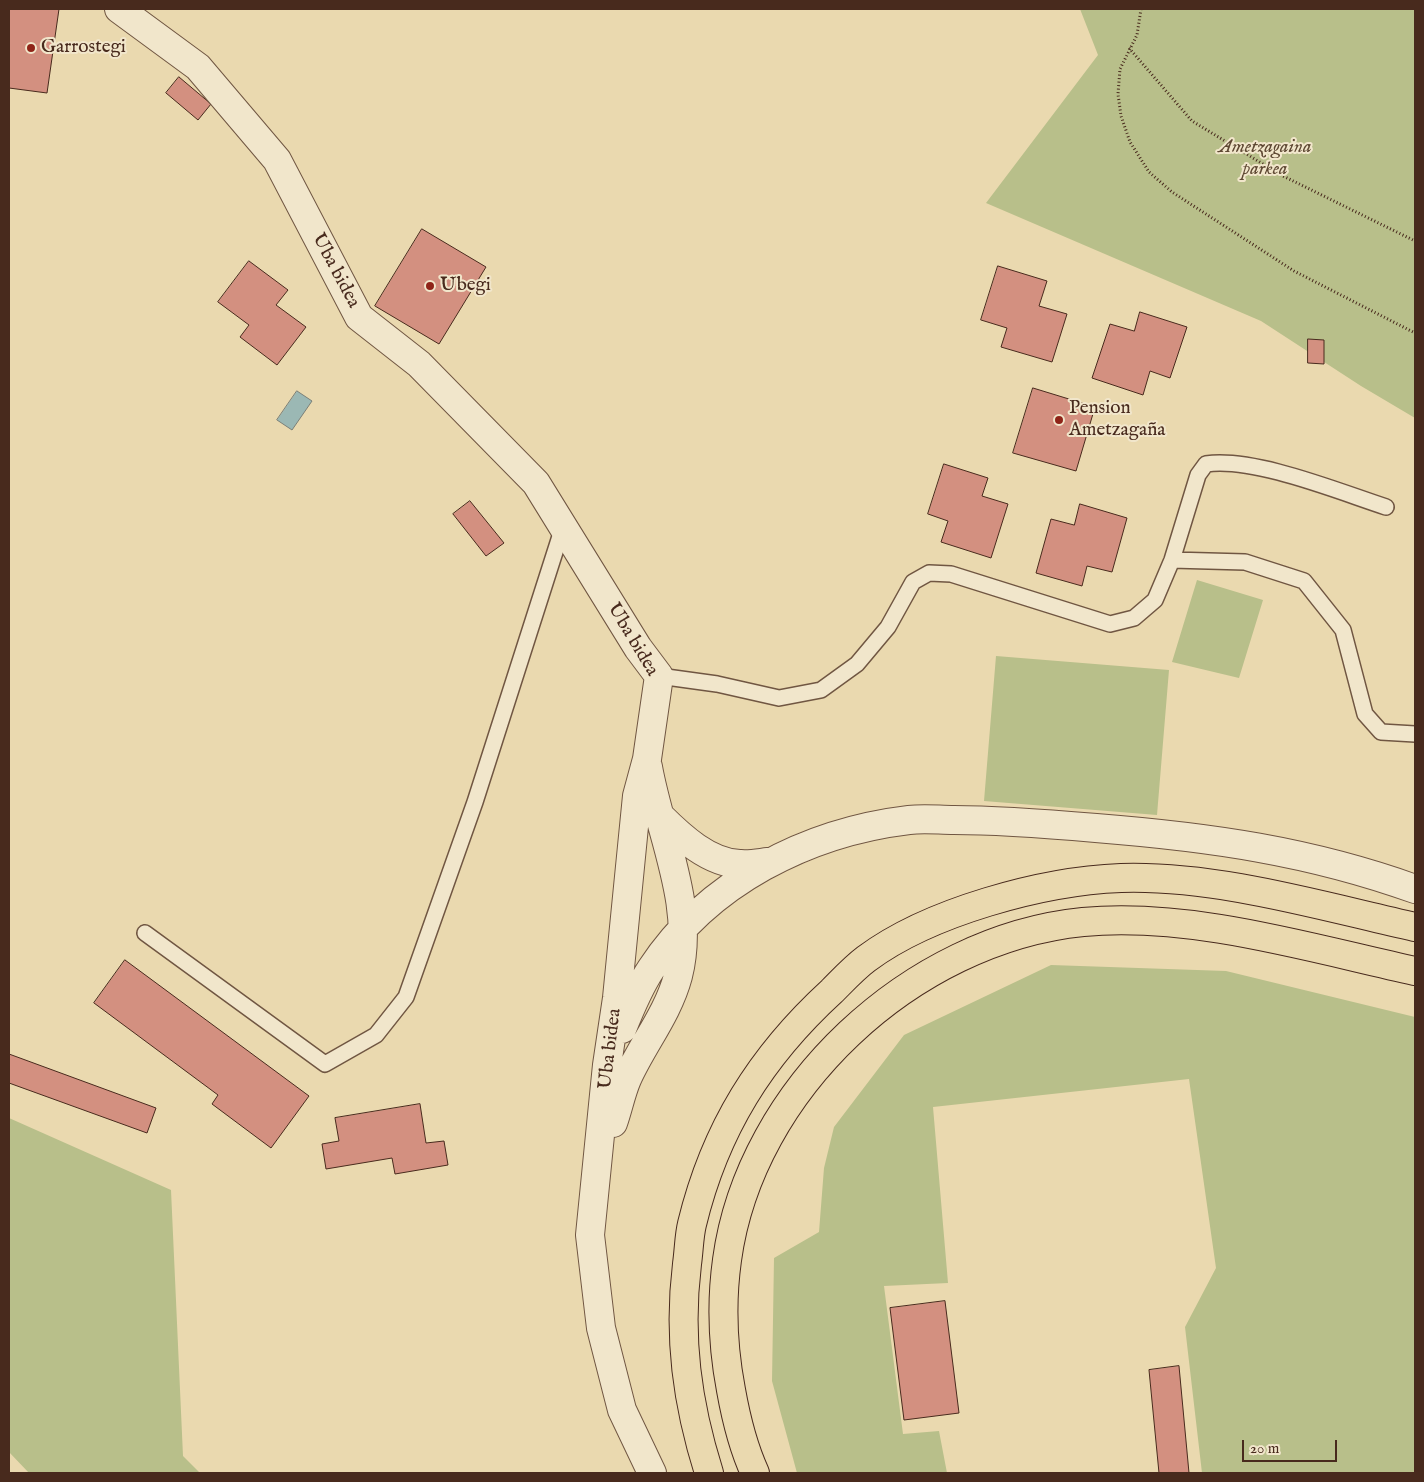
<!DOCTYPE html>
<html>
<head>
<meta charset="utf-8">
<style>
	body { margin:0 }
	#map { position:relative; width:1424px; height:1482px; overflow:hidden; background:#ead9af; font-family:"IM FELL English",serif }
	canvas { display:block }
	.frame { position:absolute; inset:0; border:10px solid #482a1d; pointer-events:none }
	.scale { position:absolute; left:1242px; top:1440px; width:95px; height:22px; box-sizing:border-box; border:2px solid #482a1d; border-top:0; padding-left:6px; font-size:15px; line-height:18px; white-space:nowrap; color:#482a1d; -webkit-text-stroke:4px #f1e6cb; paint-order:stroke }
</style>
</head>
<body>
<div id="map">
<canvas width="1424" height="1482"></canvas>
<div class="frame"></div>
<div class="scale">20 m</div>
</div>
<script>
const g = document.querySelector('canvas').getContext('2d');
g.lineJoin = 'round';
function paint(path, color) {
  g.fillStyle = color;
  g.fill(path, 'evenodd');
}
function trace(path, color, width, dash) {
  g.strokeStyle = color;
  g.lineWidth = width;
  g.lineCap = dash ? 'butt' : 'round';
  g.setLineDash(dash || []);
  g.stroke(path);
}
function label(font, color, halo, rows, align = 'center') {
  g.font = font + ' "IM FELL English",serif';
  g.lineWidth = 4;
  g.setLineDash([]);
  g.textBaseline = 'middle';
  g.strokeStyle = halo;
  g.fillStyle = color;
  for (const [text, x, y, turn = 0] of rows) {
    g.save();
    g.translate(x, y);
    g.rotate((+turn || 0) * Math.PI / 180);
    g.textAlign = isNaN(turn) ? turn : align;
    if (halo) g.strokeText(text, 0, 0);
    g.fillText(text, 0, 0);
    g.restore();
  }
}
paint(new Path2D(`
	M1080 9H1415V418L1361 386 1261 321 986 203 1098 55Z
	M1197 580 1263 600 1239 678 1172 662Z
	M996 656 1169 670 1157 815 984 801Z
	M1051 965 1226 971 1415 1017V1473H1202L1185 1327 1216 1268 1189 1079 933 1107 948 1283 884 1286 903 1434 939 1431 947 1473H797L772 1381 774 1258 819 1232 824 1168 834 1127 904 1035Z
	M9 1118 171 1190 183 1456 200 1473H29L9 1452Z`), '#b8bf8a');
const water = new Path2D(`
	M297 391 312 401 292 430 277 420Z`);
paint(water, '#9bb8b4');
trace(water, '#7a7f78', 1);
const building = new Path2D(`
	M9 9H59L47 93 9 88Z
	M179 77 211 104 198 120 166 93Z
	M422 229 486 267 439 344 375 306Z
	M249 261 288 290 276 305 306 327 277 365 240 337 249 325 218 302Z
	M998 266 1047 281 1039 306 1067 314 1052 362 1001 347 1007 328 981 320Z
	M1140 312 1187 327 1170 378 1150 371 1143 395 1092 378 1110 324 1134 331Z
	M1308 339 1324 340V364L1308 363Z
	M1033 388 1095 407 1076 471 1013 453Z
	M944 464 988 478 982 496 1008 504 991 558 941 542 948 521 928 514Z
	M470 501 504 543 486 556 453 514Z
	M1080 504 1127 518 1112 572 1087 566 1082 586 1036 573 1051 519 1074 525Z
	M125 960 309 1096 271 1148 212 1104 218 1095 94 1003Z
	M9 1054 156 1108 147 1133 9 1083Z
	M420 1104 426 1143 444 1141 448 1165 395 1174 392 1158 326 1169 322 1144 339 1141 335 1118Z
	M945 1301 959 1413 904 1420 890 1308Z
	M1179 1366 1189 1473H1159L1149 1370Z`);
paint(building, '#d39080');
trace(building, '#482a1d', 1);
const lane = new Path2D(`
	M1172 560 1245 562 1304 581 1343 630 1365 714 1381 732 1415 734
	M659 676 717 684 779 698 821 690 857 664 888 627 913 582 929 573 951 574 1110 624 1134 618 1155 600 1172 560 1198 475 1206 464C1254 457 1337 491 1386 507
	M145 933 325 1064 376 1035 406 997 475 802 563 527`);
const street = new Path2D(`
	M119 9 198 67 277 160 359 317 419 364 536 483 638 648 659 676 647 759 637 796 617 998 607 1065 590 1235 601 1328 622 1410 652 1473
	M660 816C681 837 709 863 740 864 749 865 759 863 768 862
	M622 1029C630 1009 639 987 651 969 708 882 808 832 909 820 924 818 939 820 954 820 1002 820 1049 824 1096 828 1209 837 1309 851 1415 889
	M613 1123C618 1109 621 1093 627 1079 642 1045 668 1014 678 976 696 906 660 835 648 767`);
const primary = new Path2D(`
	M709 1473C687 1403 678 1337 687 1264 689 1250 689 1236 692 1224 715 1129 761 1056 832 991 843 980 854 968 866 959 929 912 1042 881 1121 878 1217 875 1321 906 1415 927
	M755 1473C743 1447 736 1418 731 1390 723 1348 721 1303 727 1260 750 1089 912 939 1083 922 1192 912 1310 948 1415 971`);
trace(lane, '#705642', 18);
trace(street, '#705642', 30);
trace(primary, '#482a1d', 30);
trace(new Path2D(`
	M1141 9 1137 35 1120 69 1118 94 1121 116 1130 142 1149 172 1172 192 1294 271 1415 333
	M1129 48 1192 121 1281 175 1415 241`), '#482a1d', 3, [1, 2.5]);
trace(lane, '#f1e6cb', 15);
trace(street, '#f1e6cb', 28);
trace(primary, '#ead9af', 28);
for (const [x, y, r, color] of [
	[31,48,5,"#8f2418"],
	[430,286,5,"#8f2418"],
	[1059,420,5,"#8f2418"]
]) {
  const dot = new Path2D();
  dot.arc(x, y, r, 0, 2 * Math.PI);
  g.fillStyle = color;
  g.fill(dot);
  trace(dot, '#f1e6cb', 2);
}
label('19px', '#482a1d', '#f1e6cb', [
	["Garrostegi",41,48],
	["Ubegi",440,286],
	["Pension",1069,409],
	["Ametzagaña",1069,431]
], 'left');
label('italic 19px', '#5e4833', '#f1e6cb', [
	["Ametzagaina",1265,148],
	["parkea",1265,170]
]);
label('19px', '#482a1d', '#f1e6cb', [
	["Uba bidea",335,271,62],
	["Uba bidea",632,640,59],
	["Uba bidea",611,1049,-83]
]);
</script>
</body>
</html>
